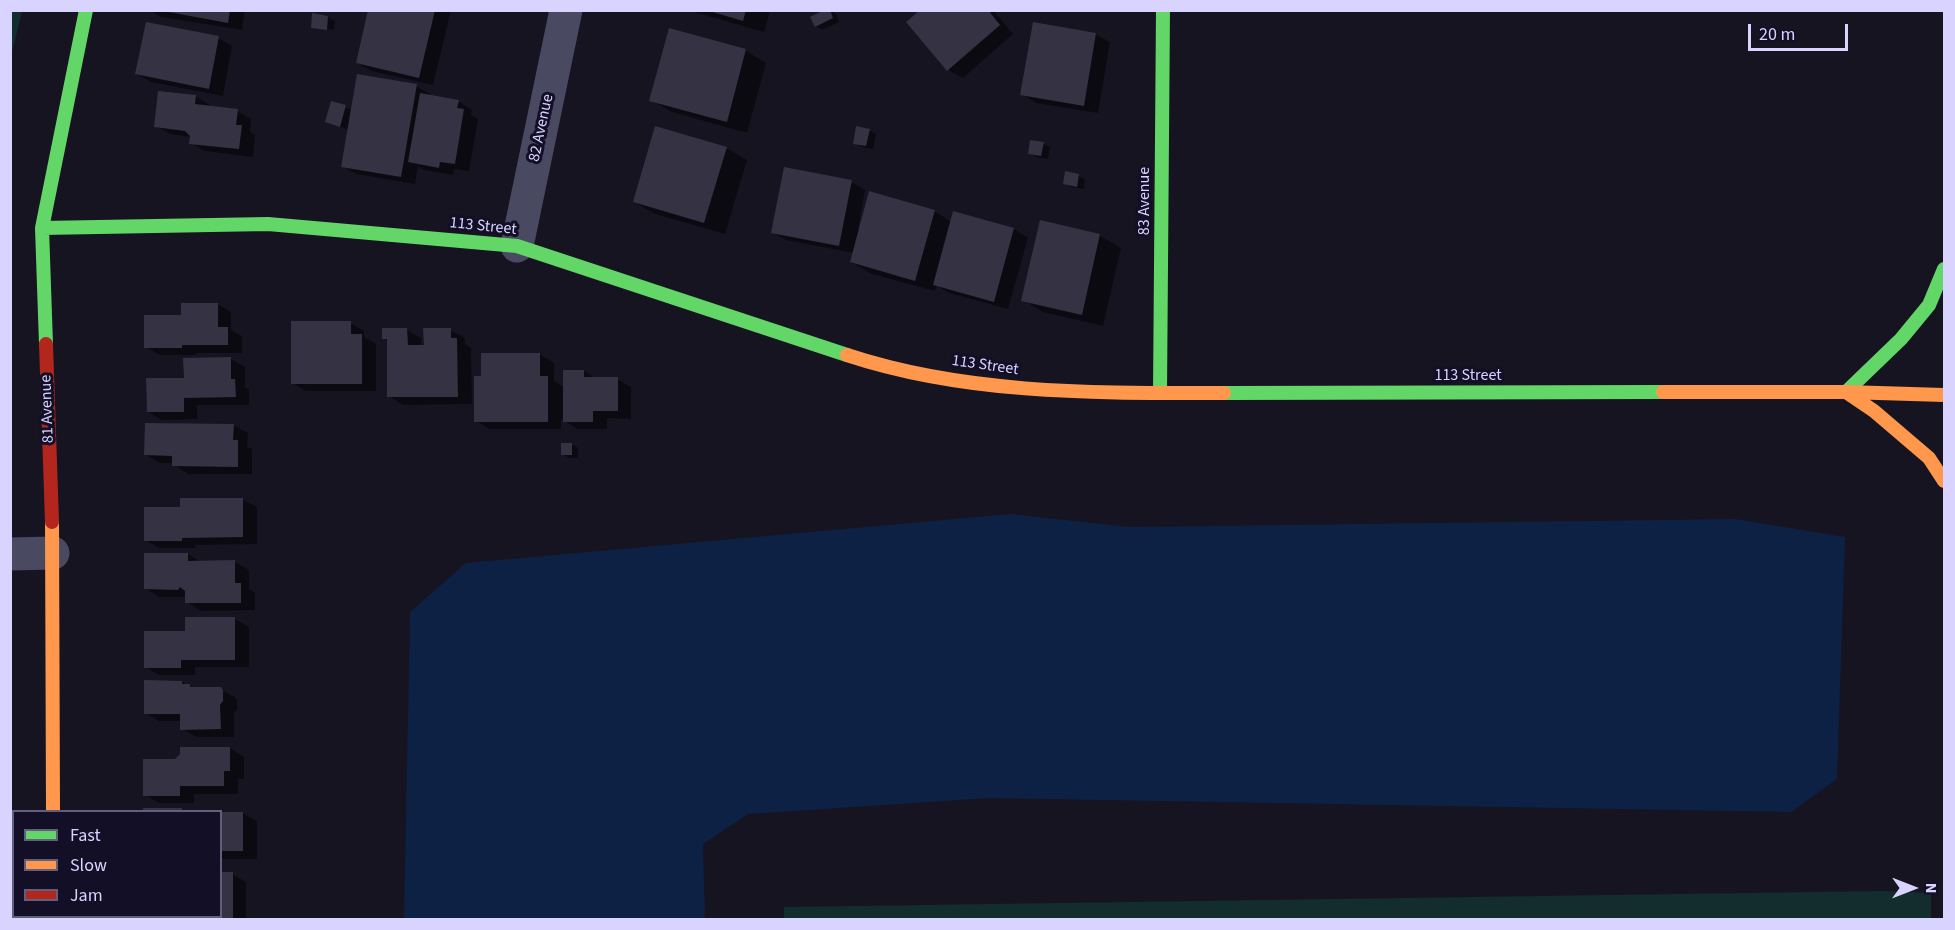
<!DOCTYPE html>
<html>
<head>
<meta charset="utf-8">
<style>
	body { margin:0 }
	#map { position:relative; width:1955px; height:930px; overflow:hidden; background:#161421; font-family:"Source Sans 3",sans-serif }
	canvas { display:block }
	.frame { position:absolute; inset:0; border:12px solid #d9d4ff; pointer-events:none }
	.legend { position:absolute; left:12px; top:810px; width:210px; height:108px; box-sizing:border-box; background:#130f26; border:2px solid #625e7d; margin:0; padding:8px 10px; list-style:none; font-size:18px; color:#d9d4ff }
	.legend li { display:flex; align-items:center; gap:12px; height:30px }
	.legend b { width:30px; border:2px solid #625e7d }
	.north { position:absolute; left:1883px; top:858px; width:60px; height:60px; -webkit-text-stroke:4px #130f26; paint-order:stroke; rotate:90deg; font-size:16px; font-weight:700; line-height:24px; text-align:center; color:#d9d4ff }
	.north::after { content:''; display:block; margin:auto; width:21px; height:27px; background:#d9d4ff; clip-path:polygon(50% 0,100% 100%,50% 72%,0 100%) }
	.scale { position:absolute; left:1748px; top:24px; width:100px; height:27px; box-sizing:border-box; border:3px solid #d9d4ff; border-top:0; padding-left:8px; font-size:18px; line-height:21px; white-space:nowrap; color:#d9d4ff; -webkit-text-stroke:4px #130f26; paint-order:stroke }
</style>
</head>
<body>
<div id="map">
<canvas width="1955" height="930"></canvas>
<div class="frame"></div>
<ul class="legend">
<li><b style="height:8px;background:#63d668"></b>Fast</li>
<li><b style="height:8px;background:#ff974d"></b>Slow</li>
<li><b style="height:8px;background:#b3261e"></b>Jam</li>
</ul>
<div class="north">N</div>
<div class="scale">20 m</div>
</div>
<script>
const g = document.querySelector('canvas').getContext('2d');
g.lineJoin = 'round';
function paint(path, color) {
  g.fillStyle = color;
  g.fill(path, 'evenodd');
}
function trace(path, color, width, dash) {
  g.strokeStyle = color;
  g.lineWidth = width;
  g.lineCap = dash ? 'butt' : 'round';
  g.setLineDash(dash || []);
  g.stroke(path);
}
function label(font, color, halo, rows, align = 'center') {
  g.font = font + ' "Source Sans 3",sans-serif';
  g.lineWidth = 6;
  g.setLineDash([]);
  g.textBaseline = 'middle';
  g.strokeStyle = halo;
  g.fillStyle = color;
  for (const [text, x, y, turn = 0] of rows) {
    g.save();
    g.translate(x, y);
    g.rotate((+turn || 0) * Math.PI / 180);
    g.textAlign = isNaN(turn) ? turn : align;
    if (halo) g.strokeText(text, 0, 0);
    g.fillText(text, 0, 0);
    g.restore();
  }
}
paint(new Path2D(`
	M11 10 22 11 11 57 10 11Z
	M1881 891 1931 893V919H784V907Z`), '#132c2d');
paint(new Path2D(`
	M1010 514 1130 527 1735 519 1845 537 1837 779 1791 812 989 798 748 814 703 844 705 919H404L410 612 466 563Z`), '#0d2144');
paint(new Path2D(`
	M149 10H245L242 30 161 17Z
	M370 10H451L433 85 371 71 357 63Z
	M687 10H770L764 32Z
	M830 10 836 14 839 22 822 30 816 26Z
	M922 10H993L1013 34 963 78 948 70Z
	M328 17 335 21 334 30 317 27V30L312 27Z
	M670 30 746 51 766 63 747 133 672 112 651 100Z
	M1095 34 1110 42 1098 113 1036 103 1022 94Z
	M218 38 232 46 223 96 151 82 137 74Z
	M416 86 430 94V97L458 101 472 110 471 115 478 119 469 171 454 169 453 175 424 170 418 166 415 184 356 174 342 166 349 130 327 122 332 103 352 110Z
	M196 97 210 105 209 107 237 111 251 119 250 132 255 135 253 157 205 151 191 143V137L170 134 156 126Z
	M869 130 876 134 873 149 861 147 855 143Z
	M1031 141 1044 144 1050 147 1048 159 1036 157 1029 153Z
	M726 148 747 160 725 234 655 214 634 202Z
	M1079 176 1085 180 1084 189 1071 187 1064 183Z
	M851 182 865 190 858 229 934 211 952 222 1014 229 1028 238 1008 309 949 293 937 286 935 291 872 274 851 262 854 253 786 240 772 232Z
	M1041 222 1100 236 1121 248 1103 326 1043 312 1023 300Z
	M217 304 231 312V330L242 336V353H196V355H160L146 347 183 316Z
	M350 323 364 331V337L376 344V391H306L292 383Z
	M407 330 421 338V346H425L450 330 465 338V344L471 348 472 404 403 405 389 396 388 341 383 338Z
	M540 354 554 363V381L564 387 584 371 597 379H617L631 387V419L607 418V429H578L561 419V429H490L476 421 483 377Z
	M231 359 245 367V387L249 389V405H197L198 419 162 420 148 412 185 379Z
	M233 425 248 433 247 447 252 449V474H188L174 465V463H160L146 455Z
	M572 444 578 448V458H569L562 454Z
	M242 499 257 507V544L195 545V548H159L145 540 182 508Z
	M188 554 201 562H235L249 570V589L255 593V610L201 611 187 602V597H159L145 588Z
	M235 619 249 627V667H195V675H159L145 667 186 632Z
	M181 682 195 688 220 689 235 697 237 700V710L234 713V737H196L182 729V721H159L145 713Z
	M230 748 244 757V779H238V794H194V803H159L145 795 176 761Z
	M220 813H242L257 821V859H220Z
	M232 874 246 882V920H146L220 916Z`), '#0007');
paint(new Path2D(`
	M158 10H230L228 23Z
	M368 10H435L419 78 356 63Z
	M706 10H746L743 21Z
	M824 10H830L833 18 815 27 810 17Z
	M920 10H988L1000 25 947 71 906 22Z
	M312 13 328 16 327 30 311 28Z
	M146 22 219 36 209 89 135 74Z
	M1033 22 1096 33 1084 106 1020 95Z
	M669 28 746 49 727 122 649 101Z
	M357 74 417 84 401 177 341 167Z
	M158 91 196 95 195 104 238 109 236 125H242L239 149 189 144 190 136 185 131 154 127Z
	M420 93 459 100 457 108 464 109 455 164 440 162 439 168 408 162Z
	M331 101 346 105 340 127 325 122Z
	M655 126 727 147 704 223 633 202Z
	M856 126 870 129 866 146 853 144Z
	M1030 140 1044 142 1041 156 1028 154Z
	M784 167 852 180 839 246 771 233Z
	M1065 171 1079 174 1077 187 1063 184Z
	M869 191 935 210 915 281 850 262Z
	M953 211 1014 228 994 302 933 285Z
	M1040 220 1100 234 1082 315 1021 301Z
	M181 303H218V327H228V345H182V348H144V315H181Z
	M291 321H351V334H362V384H291Z
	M382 328H407L408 345H424L423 328H451V338H457L458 397H387V339H382Z
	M481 353H540V376H548V422H474V376H481Z
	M231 357V379H235L236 397 184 398V412H147L146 378H184L183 358Z
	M563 370H584V377H618V411H593V422H563Z
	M145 423 234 424 233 440H238V467L172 466V456L144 455Z
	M561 443H572V455H561Z
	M180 498H243V537L182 538V541H144V507H180Z
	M144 553H188V561L235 560V583H241V603H185V591L180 587 178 590 144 589Z
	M185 617H235V660H181V668H144V631H185Z
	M144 680 182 681V684H190V687H221L223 690V701L220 705 221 729 180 730V714H144Z
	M180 747H230V771H224V786H180V796H143V759H175L180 754Z
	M143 808H182V812H143Z
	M220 812H243V851H220Z
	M220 872H233V920H144V916H220Z`), '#343243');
trace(new Path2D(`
	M517 246 566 10
	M10 554 53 553
	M53 916V920`), '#4a4962', 33);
trace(new Path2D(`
	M42 228 268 224 517 246 847 355
	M46 344 42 228 86 10
	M1846 392 1901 339 1929 305 1944 269
	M1160 393 1163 10
	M1224 393 1663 392`), '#63d668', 14);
trace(new Path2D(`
	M847 355C968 395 1098 393 1224 393
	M1663 392H1846L1944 395
	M1846 392 1874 411 1929 458 1944 481
	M52 522 53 812`), '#ff974d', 14);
trace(new Path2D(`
	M46 344 52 522`), '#b3261e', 14);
label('16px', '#d9d4ff', '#130f26', [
	["82 Avenue",542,128,-78],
	["83 Avenue",1145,201,-90],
	["113 Street",483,227,6],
	["113 Street",985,366,8],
	["113 Street",1468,376],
	["81 Avenue",48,409,-92]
]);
</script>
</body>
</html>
